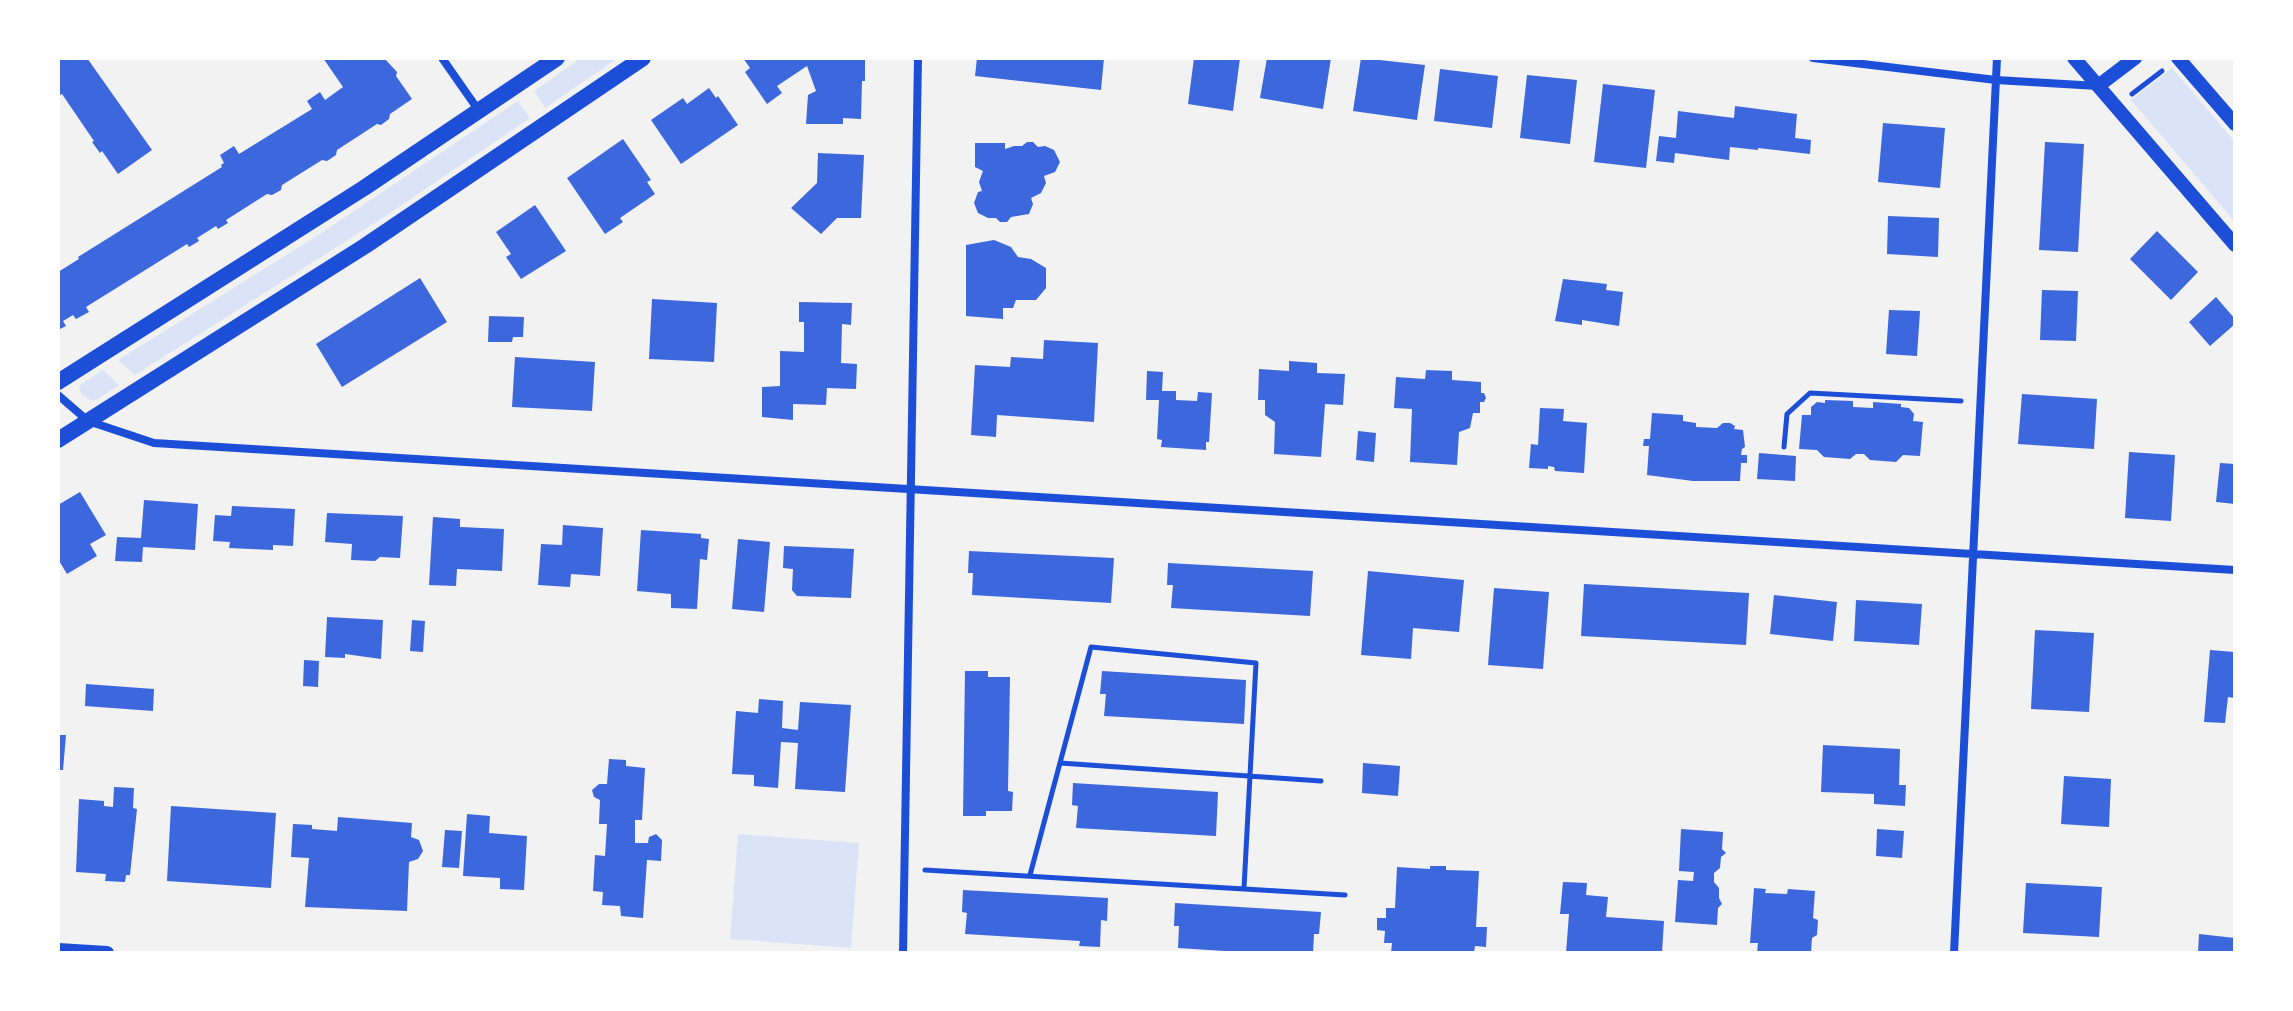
<!DOCTYPE html>
<html>
<head>
<meta charset="utf-8">
<style>
	body { margin:0 }
	#map { position:relative; width:2293px; height:1011px; overflow:hidden; background:#f2f2f2; font-family:"Work Sans",sans-serif }
	canvas { display:block }
	.frame { position:absolute; inset:0; border:60px solid #fff; pointer-events:none }
</style>
</head>
<body>
<div id="map">
<canvas width="2293" height="1011"></canvas>
<div class="frame"></div>
</div>
<script>
const g = document.querySelector('canvas').getContext('2d');
g.lineJoin = 'round';
function paint(path, color) {
  g.fillStyle = color;
  g.fill(path, 'evenodd');
}
function trace(path, color, width, dash) {
  g.strokeStyle = color;
  g.lineWidth = width;
  g.lineCap = dash ? 'butt' : 'round';
  g.setLineDash(dash || []);
  g.stroke(path);
}
paint(new Path2D(`
	M581 58H618L545 108 534 91Z
	M2172 68 2235 142V222L2131 100Z
	M518 101 530 118 381 219 135 375 118 360 320 234Z
	M103 370 119 385 96 400 91 401 80 392 79 386Z
	M738 834 859 843 851 948 730 939Z`), '#dbe4f7');
paint(new Path2D(`
	M58 58H87L152 150 118 174 102 151 100 153 92 142 94 141 62 94 58 96Z
	M323 58H384L397 72 396 76 412 99 390 114 389 119 381 125 377 124 337 150 336 155 327 161 322 160 282 185 281 190 272 195 267 194 226 220 228 223 218 229 216 226 197 238 199 241 189 247 187 244 86 307 89 312 76 319 73 315 63 321 66 326 58 330V272L79 259 78 257 222 167 221 165 224 163 220 155 234 146 239 154 312 109 307 101 320 92 325 100 343 87Z
	M743 58 865 59V81H862L861 119 843 118V124H806L808 95 816 91 807 66 777 86 782 93 767 104 745 72 750 68Z
	M977 58H1104L1101 90 975 76Z
	M1194 58H1240L1233 111 1188 104Z
	M1267 58H1331L1323 109 1260 98Z
	M1361 58 1425 65 1417 120 1353 111Z
	M1440 69 1498 76 1492 128 1434 121Z
	M1527 75 1577 80 1570 144 1520 138Z
	M1603 84 1655 90 1646 168 1594 162Z
	M709 88 716 98 718 96 738 125 681 164 651 120 683 98 687 104Z
	M1735 106 1797 114 1795 138 1811 140 1810 154 1758 148V150L1730 147 1729 160 1675 153 1674 163 1656 161 1659 136 1676 138 1678 111 1734 118Z
	M1883 123 1945 128 1940 188 1878 182Z
	M623 139 651 180 647 182 655 194 620 218 623 222 605 234 567 178Z
	M1027 142H1033L1038 147 1045 146 1054 150 1060 162 1055 172 1044 176 1046 183 1041 193 1031 198 1033 204 1029 214 1011 217 1007 222H1000L996 218H988L978 213 974 203 978 192 982 191 979 182 983 171 975 167V143H1005V149L1014 146H1022Z
	M2045 142 2084 144 2078 252 2039 250Z
	M818 153 864 155 861 218H837L821 234 791 208 817 183Z
	M535 205 566 251 521 279 506 257 511 254 496 232Z
	M1888 216 1939 218 1938 257 1887 254Z
	M2157 231 2198 272 2171 300 2130 259Z
	M994 240 1011 247 1018 257 1031 259 1046 268V288L1036 300H1016L1013 308H1003V319L966 316V245Z
	M420 278 447 322 342 387 316 344Z
	M1563 279 1607 284 1606 290 1623 292 1619 326 1582 320V325L1555 321Z
	M2042 290 2078 291 2076 341 2040 340Z
	M2216 297 2235 319V324L2210 346 2189 322Z
	M652 299 717 303 714 362 649 359Z
	M799 302 852 303 851 325 842 324 841 363 857 364 856 389 827 388 826 405 793 404V420L762 417V387L780 386V351L804 352V322H799Z
	M1889 310 1920 311 1917 356 1886 354Z
	M489 316 524 317 523 337H513L512 342H488Z
	M1044 340 1098 343 1094 422 997 415 996 437 971 435 975 365 1010 367 1011 357 1043 359Z
	M515 357 595 362 592 411 512 407Z
	M1289 361 1317 363V373L1345 374 1343 405 1325 404 1321 457 1274 454 1275 422 1265 415V400H1258L1259 369 1289 371Z
	M1426 370 1452 371V380L1481 382V393H1484L1486 398 1484 402H1480V413H1473L1470 428 1459 432 1457 465 1410 462 1412 409 1394 408 1396 377 1425 379Z
	M1147 371 1163 372 1162 391H1176V400L1197 401 1198 392 1212 393 1209 442H1206V450L1161 447 1162 440 1157 439 1159 400H1146Z
	M2022 394 2097 399 2094 449 2018 444Z
	M1825 400 1853 401V407L1873 408V402L1901 404V407L1909 408 1914 414 1913 421 1923 422 1920 456 1903 455 1896 462 1870 460 1864 454H1856L1850 459 1824 457 1817 450 1799 449 1802 415H1811V407L1817 402 1825 403Z
	M1540 408 1564 409 1563 421 1587 423 1584 473 1555 471 1554 467 1548 466V469L1529 468 1531 444 1538 445Z
	M1652 413 1683 415V421L1696 423V427L1717 428 1723 423H1730L1735 426 1734 429 1743 430 1745 447 1742 449 1741 455H1747V463H1741L1740 481H1693L1647 475 1649 446H1643L1644 439H1650Z
	M1358 431 1376 433 1374 462 1356 460Z
	M2129 452 2175 455 2171 521 2125 518Z
	M1759 453 1796 456 1795 481 1757 479Z
	M2220 463 2235 464V504L2216 502Z
	M80 492 106 535 90 544 97 556 67 574 58 559V505Z
	M144 500 198 504 195 550 143 547 142 562 115 561 117 537 141 538Z
	M232 506 295 509 293 546 273 545V550L229 548 230 542 213 541 215 515 231 516Z
	M327 513 403 516 400 558 380 557 375 561 351 560 352 544 325 542Z
	M433 517 460 519V527L504 529 502 571 457 569 456 586 429 585Z
	M563 525 603 528 600 576 571 574 570 587 538 585 541 544 562 545Z
	M641 530 701 534V538L709 539 707 560 700 559 697 609 671 608V594L637 591Z
	M738 539 770 542 764 612 732 609Z
	M784 546 854 549 851 598 797 596 792 590 793 569 783 568Z
	M969 551 1114 558 1111 603 972 595 973 573H968Z
	M1168 563 1313 571 1310 616 1171 608 1173 585H1167Z
	M1368 571 1464 580 1459 632 1413 628 1411 659 1361 655Z
	M1584 584 1749 593 1746 645 1581 636Z
	M1494 588 1549 592 1543 669 1488 665Z
	M1774 595 1837 602 1833 641 1770 634Z
	M1856 600 1922 604 1919 645 1854 641Z
	M327 617 383 620 381 659 345 654V658L325 657Z
	M412 620 425 621 423 652 410 651Z
	M2035 630 2094 633 2089 712 2031 709Z
	M2210 650 2235 652V698L2228 697 2225 723 2204 722Z
	M304 660 319 661 318 687 303 686Z
	M965 671H988V677H1010L1008 791 1013 792 1012 811H986V816H963Z
	M1102 671 1246 680 1244 724 1104 716 1106 694H1100Z
	M86 684 154 689 153 711 85 706Z
	M759 699 783 701 782 728 798 730 800 702 851 705 845 792 795 789 798 743 781 742 778 788 754 786V775L732 774 736 711 758 713Z
	M58 735H66L63 770H58Z
	M1823 745 1900 749 1899 785H1906L1905 806 1874 804V794L1821 792Z
	M609 759 626 760V766L645 768 642 820H635V843H648L649 837 656 834 662 840 661 861 647 860 643 918 621 916 620 906 602 905 603 892 593 891 595 855 605 856 607 824H599L600 800 594 797 592 790 599 784H607Z
	M1363 763 1400 766 1398 796 1362 793Z
	M2064 776 2111 779 2109 827 2061 824Z
	M1073 783 1218 792 1216 836 1076 828 1078 806 1072 805Z
	M114 787 134 788 133 808 137 809 130 875H126L125 882 105 881 106 874 76 872 79 799 104 801V806L113 807Z
	M171 806 276 813 271 888 167 881Z
	M467 814 490 816 489 833 527 836 524 890 500 889V878L463 876Z
	M338 817 412 823 411 837 419 840 423 851 418 859 409 862 407 911 305 907 309 858 291 857 293 824 312 825V829L337 831Z
	M1681 829 1723 832 1722 849 1726 853 1721 857 1720 868 1714 873V882L1719 888V898L1722 904 1718 908 1717 925 1675 922 1678 880 1693 881 1694 872 1679 871Z
	M1877 829 1904 831 1902 858 1876 856Z
	M445 830 462 831 459 868 442 867Z
	M1430 866H1446V870L1479 871 1476 927H1487L1486 947 1475 946 1474 953H1391L1392 943H1384L1385 931 1377 930V918H1386V908H1395L1397 867 1430 869Z
	M1563 882 1587 883 1586 895 1608 897 1606 917 1664 921 1662 953H1566L1569 914H1560Z
	M2026 883 2102 887 2099 937 2023 933Z
	M1754 888 1766 889 1765 893 1787 894 1788 889 1815 891 1813 918 1818 920 1817 935 1812 938 1811 953H1757L1758 943H1750Z
	M963 890 1108 898 1107 921 1101 920 1100 947 1079 946 1080 941 965 934 967 913 962 912Z
	M1175 903 1321 912 1319 934H1314L1313 953H1255L1178 948 1179 926H1174Z
	M2199 934 2235 938V953H2198Z`), '#3d67dc');
trace(new Path2D(`
	M2132 94 2162 71
	M1784 447 1787 414 1810 393 1961 401
	M1060 763 1321 781
	M925 870 1345 895
	M1030 875 1091 647 1256 663 1244 888`), '#1d4ed8', 5);
trace(new Path2D(`
	M442 58 479 111
	M1813 58 1996 80 2098 86
	M58 395 88 421 154 443 2235 570
	M903 953 918 58
	M1954 953 1997 58`), '#1d4ed8', 8);
trace(new Path2D(`
	M2074 58 2235 245
	M2178 58 2235 124
	M2098 86 2135 58
	M58 950 107 953`), '#1d4ed8', 14);
trace(new Path2D(`
	M58 382 364 188 557 58
	M58 440 365 246 643 58`), '#1d4ed8', 16);
</script>
</body>
</html>
